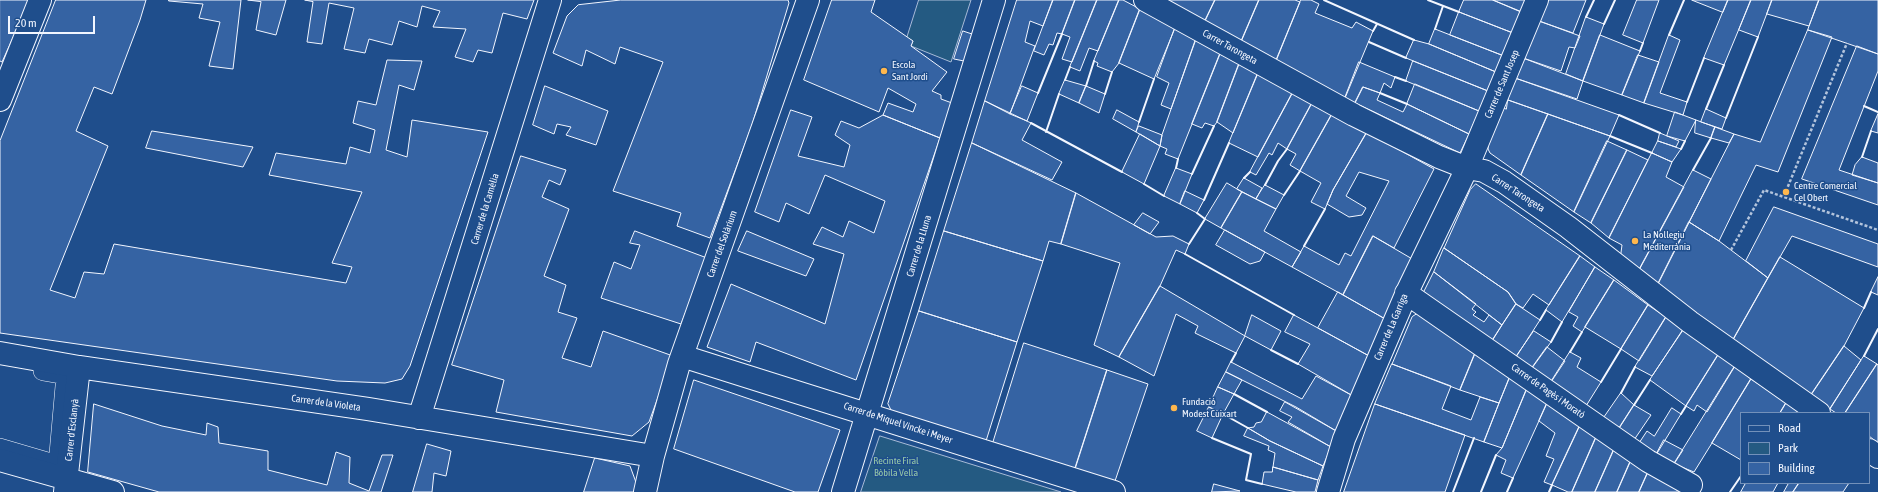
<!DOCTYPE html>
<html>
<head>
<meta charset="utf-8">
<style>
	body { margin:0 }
	#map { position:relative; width:1878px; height:492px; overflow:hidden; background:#1f4e8c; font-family:"Asap Condensed",sans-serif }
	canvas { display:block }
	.legend { position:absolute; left:1740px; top:412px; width:130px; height:72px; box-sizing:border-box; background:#1f4e8c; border:1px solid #7391ba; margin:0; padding:5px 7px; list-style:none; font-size:12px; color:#f2f6ff }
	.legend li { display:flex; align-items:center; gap:8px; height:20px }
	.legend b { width:20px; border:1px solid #7391ba }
	.scale { position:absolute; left:8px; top:16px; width:87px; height:18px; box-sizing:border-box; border:2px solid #f2f6ff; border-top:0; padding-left:5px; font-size:12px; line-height:14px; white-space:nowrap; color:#f2f6ff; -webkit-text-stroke:3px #1f4e8c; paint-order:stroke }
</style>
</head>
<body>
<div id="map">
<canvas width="1878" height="492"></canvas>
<ul class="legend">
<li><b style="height:5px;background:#1f4e8c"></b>Road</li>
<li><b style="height:11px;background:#245a82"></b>Park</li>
<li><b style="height:11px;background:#3563a3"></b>Building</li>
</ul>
<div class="scale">20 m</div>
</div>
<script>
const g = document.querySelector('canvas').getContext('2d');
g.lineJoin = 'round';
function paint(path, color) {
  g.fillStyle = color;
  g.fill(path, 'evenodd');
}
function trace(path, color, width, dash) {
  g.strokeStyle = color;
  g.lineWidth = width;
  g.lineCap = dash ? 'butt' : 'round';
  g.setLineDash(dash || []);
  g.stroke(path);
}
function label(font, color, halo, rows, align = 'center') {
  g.font = font + ' "Asap Condensed",sans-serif';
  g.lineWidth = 3;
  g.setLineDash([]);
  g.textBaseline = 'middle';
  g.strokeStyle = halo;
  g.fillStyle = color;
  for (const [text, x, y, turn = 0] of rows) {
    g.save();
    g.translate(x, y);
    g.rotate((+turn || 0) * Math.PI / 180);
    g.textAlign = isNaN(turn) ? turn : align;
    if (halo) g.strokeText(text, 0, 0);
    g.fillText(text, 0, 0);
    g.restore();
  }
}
const green = new Path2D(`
	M919 0H971L951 62 911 46 913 41 907 38Z
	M880 436 1061 492H861Z`);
paint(green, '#245a82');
trace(green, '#a8bbd7', 1);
const building = new Path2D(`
	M0 0H30L2 62 0 61Z
	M56 0H146L140 20 112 94 94 87 76 131 108 146 50 290 75 298 84 272 104 274 114 244 346 283 352 267 332 263 362 192 269 175 276 153 346 164 350 147 370 153 375 130 353 123 358 101 376 105 387 60 422 61 414 90 399 85 386 150 407 157 412 120 488 132 410 366 402 379 385 383 337 381 0 333V141Z
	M169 0H241L233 69 209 66 220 22 199 18 203 4 169 1Z
	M248 0H286L276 35 256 30 261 2Z
	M305 0H534L527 19 503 13 492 53 478 50 473 62 455 57 466 29 433 27 440 11 422 6 417 27 399 21 392 45 369 39 365 53 344 49 354 8 329 3 322 44 307 42 313 2Z
	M621 0H788L789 3 752 125 710 238 677 226 681 213 613 191 663 62 620 47 615 64 586 50 582 66 553 53 567 16 578 5Z
	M832 0H875L871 12 913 41 911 46 947 72 932 91 941 95V99L952 103 940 138 883 115 888 103 913 112 916 104 888 88 879 112 804 80Z
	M1017 0H1053L1043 26 1030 21 1025 42 1035 46 1010 114 985 101Z
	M1053 0H1075L1062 34 1057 33 1053 45 1049 44 1044 55 1034 51Z
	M1075 0H1097L1072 62 1062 59 1070 37 1062 34Z
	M1097 0H1119L1098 51 1089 48 1080 71 1070 67Z
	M1119 0H1123L1140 9 1119 63 1112 72 1097 66 1098 63 1094 61Z
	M1167 0H1215L1205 21Z
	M1215 0H1259L1241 42 1205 21Z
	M1259 0H1295L1300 2 1276 61 1241 42Z
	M1301 0H1311L1319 4 1315 13 1352 28 1356 22 1373 31 1345 98 1276 61Z
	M1464 0H1493L1522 12 1513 33 1459 12Z
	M1493 0H1527L1522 12Z
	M1548 0H1586L1573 33 1539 21Z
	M1637 0H1659L1643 43 1623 35Z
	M1692 0H1728L1723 12Z
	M1728 0H1751L1724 65 1704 58Z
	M1751 0H1772L1758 37 1739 30Z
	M1772 0H1819L1809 26 1767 14Z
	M1819 0H1878V54L1808 30Z
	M1140 9 1175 28 1154 79 1119 63Z
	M1459 12 1513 33 1504 56 1450 35Z
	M1586 17 1604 24 1583 81 1566 74Z
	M1539 21 1580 36 1575 48 1569 47 1561 71 1523 58Z
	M1175 28 1196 39 1171 109 1161 105 1169 83 1157 77Z
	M1435 29 1504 56 1496 72 1429 44Z
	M1808 30 1832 37 1778 172 1756 165 1719 241 1689 222 1734 134 1760 142Z
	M963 31 972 34 964 61 954 59Z
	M1600 35 1640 51 1622 95 1583 81Z
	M1669 35 1680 40 1660 93 1687 102 1683 115 1644 103Z
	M1196 39 1220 54 1178 159 1165 154 1167 149 1160 146 1162 135Z
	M1414 40 1429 44 1496 72 1488 91 1406 58Z
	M1857 46 1878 54V71L1839 170 1878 183V205L1802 179Z
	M1220 54 1239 64 1217 122 1214 126 1205 123 1202 128 1192 124Z
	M1638 55 1659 62 1644 103 1622 95Z
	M1523 58 1583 81 1577 99 1515 78Z
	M1413 61 1488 91 1479 111 1406 81Z
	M1359 62 1395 77 1391 88 1384 83 1380 93 1363 87 1355 103 1345 98Z
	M1239 64 1258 73 1233 133 1217 122Z
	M1258 73 1293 92 1258 157 1229 143Z
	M1515 78 1619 115 1610 136 1508 100Z
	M1065 80 1086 86 1079 103 1059 94Z
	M1415 84 1479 111 1469 134 1407 104Z
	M545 86 608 111 596 145 566 135 571 127 557 124 554 134 533 125Z
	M1022 86 1038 93 1027 121 1010 114Z
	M1086 86 1105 94 1099 113 1079 103Z
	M1363 87 1380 93 1377 100 1403 112 1407 104 1469 134 1460 153 1355 103Z
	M1293 92 1312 103 1287 149 1278 143 1272 155 1269 153 1256 175 1250 172Z
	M1508 100 1548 114 1521 175 1490 153 1488 149 1489 135 1501 107 1506 109Z
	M985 101 1031 123 1022 140 1062 162 1052 180 972 143Z
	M1312 103 1332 114 1300 171 1290 165 1296 154 1287 149Z
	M1706 109 1726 118 1722 129 1701 122Z
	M791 110 812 117 798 156 844 167 850 145 835 135 841 121 859 128 883 115 940 138 856 380 756 342 750 362 707 347 731 284 825 324 844 254 813 244 822 227 843 237 849 221 874 233 885 201 825 175 809 214 786 203 779 222 755 212Z
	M1117 110 1139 122 1136 132 1113 119Z
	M1675 112 1696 120 1685 141 1667 136Z
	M1332 114 1367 132 1333 190 1325 209 1311 202 1321 183 1300 171Z
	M1548 114 1610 136 1574 212 1521 175Z
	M1878 114V133L1871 131Z
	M1696 120 1715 127 1711 138 1695 133Z
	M1139 126 1162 135 1160 146 1136 132Z
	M1715 127 1734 134 1729 143 1711 138Z
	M152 131 253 147 243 167 146 148Z
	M1367 132 1434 169 1394 248 1373 236 1343 295 1292 267 1304 246 1339 265 1345 253 1351 256 1389 181 1359 172 1346 196 1366 208 1362 215 1349 217 1327 204 1333 190Z
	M1660 133 1679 141 1676 147 1658 141Z
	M1140 134 1160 146 1144 184 1122 172Z
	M1607 141 1627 150 1591 223 1574 212Z
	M1658 141 1681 149 1672 162 1652 153Z
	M972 143 1076 193 1061 244 1049 241 1043 261 944 231Z
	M1627 150 1648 160 1609 238 1591 223Z
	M1652 153 1672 162 1666 177 1684 187 1638 272 1620 260 1622 245 1609 238Z
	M521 156 566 170 560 185 549 180 542 197 569 209 544 276 566 285 558 312 577 318 562 358 591 367 603 331 673 356 649 422 632 436 496 412 504 380 452 365Z
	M1862 157 1878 163V183L1852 175 1855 165Z
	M1176 168 1192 174 1180 204 1164 196Z
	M1693 170 1711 179 1657 286 1638 272Z
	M1244 178 1262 188 1256 199 1237 189Z
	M1227 183 1242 192 1221 228 1205 219Z
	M1476 184 1580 256 1549 305 1533 294 1523 308 1516 304 1508 292 1444 248 1470 190Z
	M1265 185 1284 195 1276 209 1256 199Z
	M1185 191 1204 200 1197 213 1180 204Z
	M1242 192 1276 209 1264 231 1301 252 1292 267 1221 228Z
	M1076 193 1156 237 1173 236 1189 244 1185 254 1176 250 1160 286 1119 357 1094 345 1120 263 1061 244Z
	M1774 207 1878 244V267L1792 236 1768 278 1746 261Z
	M1143 213 1159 222 1150 234 1134 225Z
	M1689 222 1719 241 1768 278 1733 340 1657 286Z
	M1225 230 1265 252 1260 261 1250 264 1216 245Z
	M635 231 707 258 681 324 601 298 614 262 631 269 640 245 630 243Z
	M747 231 814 259 806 276 738 251Z
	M944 231 1043 261 1017 342 919 311Z
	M1373 236 1414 260 1387 320 1343 295Z
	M1444 248 1508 292 1516 304 1502 325 1434 272Z
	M1580 256 1595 267 1562 322 1546 310Z
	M1780 257 1864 308 1844 346 1811 395 1733 340Z
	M1595 267 1614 280 1582 332 1573 326 1578 317 1569 312Z
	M1434 272 1476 304 1472 309 1476 312 1473 315 1484 322 1489 315 1502 325 1492 341 1424 292Z
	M1878 277V295L1871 292Z
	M1614 280 1648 305 1621 349 1585 327Z
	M1160 286 1245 336 1236 353 1195 333 1198 326 1176 314 1154 376 1119 357Z
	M1338 292 1387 320 1371 357 1318 328Z
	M1516 304 1540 320 1516 357 1492 341Z
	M1648 305 1666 317 1639 361 1621 349Z
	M919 311 1017 342 986 441 892 412 888 404Z
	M1420 312 1476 351 1460 390 1392 364 1412 317Z
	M1252 315 1281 331 1271 350 1245 336Z
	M1294 315 1371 357 1353 396 1298 364 1310 344 1285 332Z
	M1666 317 1683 330 1652 376 1635 367Z
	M1683 330 1718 355 1686 406 1650 380Z
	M1534 331 1551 342 1532 368 1516 357Z
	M1024 343 1107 370 1075 469 993 443Z
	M1844 346 1861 360 1830 409 1811 395Z
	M1547 347 1565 361 1551 382 1532 368Z
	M1476 351 1511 374 1499 403 1460 390Z
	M1570 352 1581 358 1577 367 1601 382 1586 406 1551 382Z
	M1718 355 1735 366 1707 412 1697 405 1694 411 1686 406Z
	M1864 356 1877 364 1845 413H1836L1830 409Z
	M1231 362 1302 399 1316 376 1353 396 1338 432 1296 407 1226 372Z
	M1392 364 1451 386 1442 409 1471 420 1480 397 1499 403 1484 442 1375 404Z
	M1877 364 1878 365V443L1869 436V413H1845Z
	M1735 366 1751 379 1712 443 1694 472 1674 464Z
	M1107 370 1148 384 1115 481 1075 469Z
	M1226 372 1242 380 1234 394 1218 387Z
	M1511 374 1528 386 1502 448 1484 442Z
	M1751 379 1786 403 1780 413H1741V460L1712 443Z
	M694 380 840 430 818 492H795L674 449Z
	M1528 386 1548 401 1513 478 1501 473 1506 460 1496 455 1502 448Z
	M1218 387 1234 394 1223 414 1209 407Z
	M1621 393 1634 405 1618 430 1603 419Z
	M1548 401 1581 423 1552 485 1544 482 1554 459 1546 456 1555 433 1539 421Z
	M1285 402 1338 432 1331 447 1288 422 1292 417 1280 411Z
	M1786 403 1801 413H1780Z
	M94 404 162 426 206 435 207 423 218 427 219 443 268 451V470L327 485 336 452 350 457 349 483 369 491 382 455H393L381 492H159L88 472Z
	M1375 404 1465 435 1445 492H1344Z
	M1634 405 1651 415 1634 440 1618 430Z
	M1209 407 1223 414 1212 438 1197 431Z
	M1672 408 1681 414 1656 455 1639 443 1647 431 1654 436Z
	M1267 412 1331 447 1323 466 1270 441 1248 428 1254 427 1256 423 1261 422Z
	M1581 423 1597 435 1572 492H1568L1552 485Z
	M1248 428 1270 441 1323 466 1318 480 1273 467 1275 453 1268 450 1269 446 1244 436Z
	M1597 435 1615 447 1595 492H1572Z
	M1664 440 1683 450 1674 464 1656 455Z
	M427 444 451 451 446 476 434 473 432 492H413Z
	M1615 447 1631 460 1617 492H1595Z
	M595 458 630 466 637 485 635 492H584Z
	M1631 460 1648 472 1639 492H1617Z
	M1273 467 1318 480 1315 492H1296L1262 484 1264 472H1272Z
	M1648 472 1680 492H1639Z
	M1746 483H1778L1773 492H1741Z
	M1789 483H1799L1793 492H1784Z
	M1799 483H1849L1843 492H1793Z
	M1214 484 1240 491 1212 492Z`);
paint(building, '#3563a3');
trace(building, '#f2f6ff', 1);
const pedestrian = new Path2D(`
	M0 448 58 465 66 375 43 371`);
const minor = new Path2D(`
	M1145 0 1354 115 1439 157 1467 168 1484 171 1504 182 1568 227 1690 322 1819 413
	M0 100 40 0
	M1406 293 1648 461 1691 485
	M0 353 79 367 368 409 653 456
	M682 356 1114 492
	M419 418 550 0
	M1869 450 1878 457
	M0 460 113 492
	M65 492 79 367
	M645 492 653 456 679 364 808 0
	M843 492 994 0
	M1328 492 1344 439 1408 290 1467 168 1537 0`);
trace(pedestrian, '#f2f6ff', 20);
trace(minor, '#f2f6ff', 24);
trace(new Path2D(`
	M1784 196 1847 43
	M1731 250 1764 190 1878 230`), '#b3c4dc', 2.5, [3, 2]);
trace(pedestrian, '#1f4e8c', 19);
trace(minor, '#1f4e8c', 22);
trace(new Path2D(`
	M1324 0 1414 40
	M1428 0 1459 12
	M1586 17 1594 0
	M1604 24 1615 0
	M1435 29 1443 6
	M1373 31 1377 24
	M1669 35 1684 0
	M1369 42 1406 58
	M1640 51 1643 43
	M1395 77 1406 81
	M1065 80 1070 67
	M1086 86 1094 61
	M1038 93 1062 34
	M1380 93 1407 104
	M1105 94 1112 72
	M1687 102 1704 58
	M1864 106 1878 112
	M1706 109 1724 65
	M1619 115 1660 133
	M1726 118 1758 37
	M1139 122 1154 79
	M1031 123 1122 172
	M1046 132 1059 94
	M1610 136 1652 153
	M1681 149 1685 141
	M1862 157 1871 131
	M1176 168 1178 159
	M1693 170 1711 138
	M1192 174 1214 126
	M1244 178 1250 172
	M1144 184 1164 196
	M1265 185 1278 161 1287 149
	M1284 195 1300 171
	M1204 200 1229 143
	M1189 244 1205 219 1197 213
	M1304 246 1325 209
	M1185 254 1294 315
	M1864 308 1871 292
	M1540 320 1546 310
	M1551 342 1562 322
	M1271 350 1298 364
	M1570 352 1582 332
	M1864 356 1878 329
	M1231 362 1236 353
	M1601 382 1621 349
	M1621 393 1635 367
	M1234 394 1267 412
	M1634 405 1650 380
	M1223 414 1248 428
	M1681 414 1686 406
	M1212 438 1251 454 1246 480 1262 484
	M1453 492 1474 438
	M1481 492 1496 455
	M1507 492 1513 478
	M1549 492 1552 485
	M1730 492 1741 476`), '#f2f6ff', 2);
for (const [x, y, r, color] of [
	[884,71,4,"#ffb74d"],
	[1786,192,4,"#ffb74d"],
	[1635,241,4,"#ffb74d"],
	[1174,408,4,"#ffb74d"]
]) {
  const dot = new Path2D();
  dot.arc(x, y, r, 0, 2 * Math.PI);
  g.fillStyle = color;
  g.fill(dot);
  trace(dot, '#1f4e8c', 1.5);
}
label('10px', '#f2f6ff', '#1f4e8c', [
	["Carrer Tarongeta",1230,47,29],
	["Carrer de Sant Josep",1502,84,-67],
	["Carrer Tarongeta",1518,193,33],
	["Carrer de la Camèlia",485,209,-73],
	["Carrer del Solàrium",722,244,-70],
	["Carrer de la Lluna",919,246,-73],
	["Carrer de La Garriga",1391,327,-67],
	["Carrer de Pagès i Morató",1548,391,35],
	["Carrer de la Violeta",326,403,8],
	["Carrer de Miquel Vincke i Meyer",898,423,18],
	["Carrer d'Esclanyà",72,430,-84]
]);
label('10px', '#f2f6ff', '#1f4e8c', [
	["Escola",892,65],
	["Sant Jordi",892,77],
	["Centre Comercial",1794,186],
	["Cel Obert",1794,198],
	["La Nollegiu",1643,235],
	["Mediterrània",1643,247],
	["Fundació",1182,402],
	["Modest Cuixart",1182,414]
], 'left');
label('10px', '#97c8a6', '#1f4e8c', [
	["Recinte Firal",896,461],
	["Bòbila Vella",896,473]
]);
</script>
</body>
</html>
